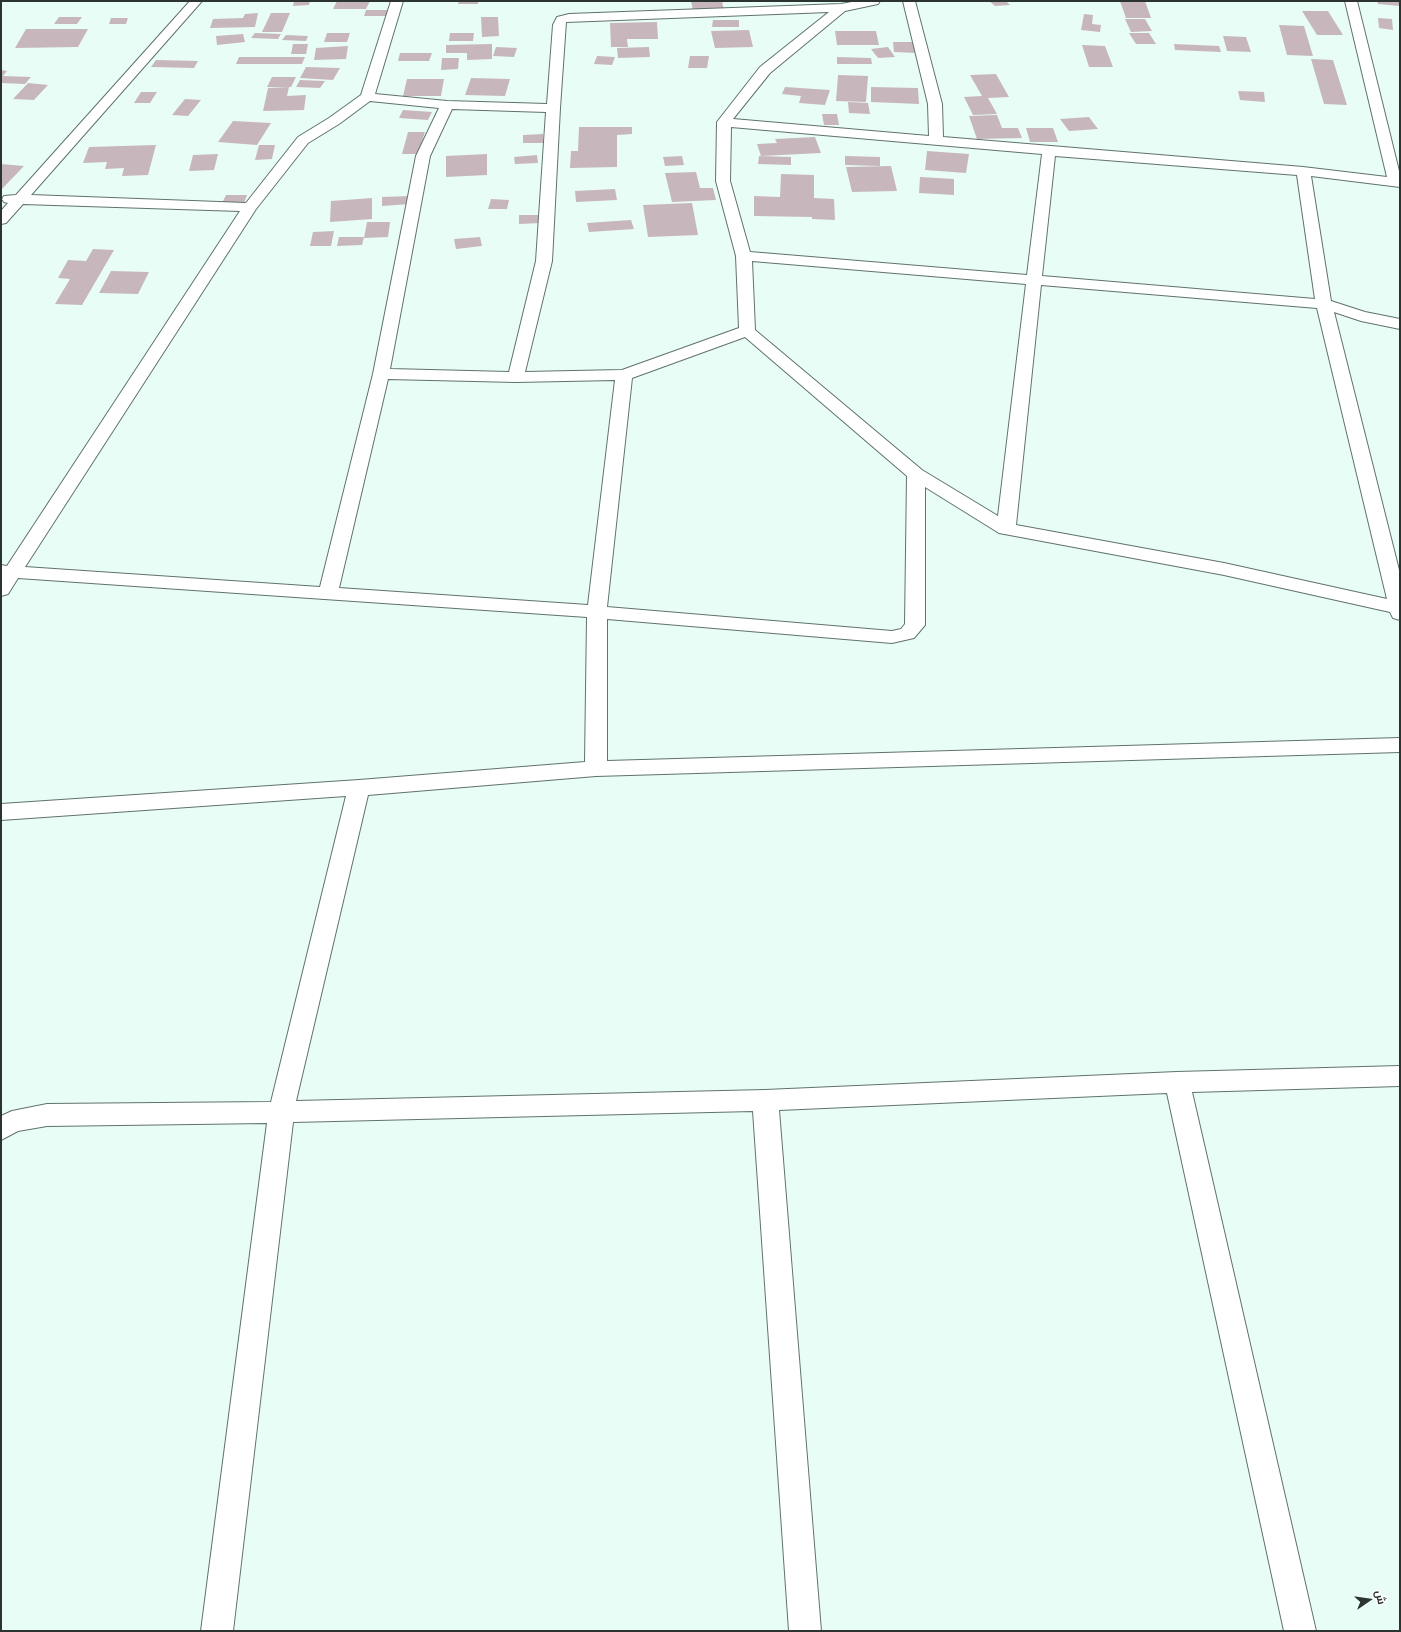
<!DOCTYPE html>
<html>
<head>
<meta charset="utf-8">
<style>
	body { margin:0 }
	#map { position:relative; width:1401px; height:1632px; overflow:hidden; background:#e9fdf7; font-family:Commissioner,Cairo,sans-serif }
	canvas { display:block }
	.frame { position:absolute; inset:0; border:2px solid #2c3431; pointer-events:none }
	.north { position:absolute; left:1349px; top:1580px; width:40px; height:40px; -webkit-text-stroke:3px #fff; paint-order:stroke; rotate:77deg; font-size:11px; font-weight:700; line-height:16px; text-align:center; color:#2c3431 }
	.north::after { content:''; display:block; margin:auto; width:14px; height:18px; background:#2c3431; clip-path:polygon(50% 0,100% 100%,50% 72%,0 100%) }
</style>
</head>
<body>
<div id="map">
<canvas width="1401" height="1632"></canvas>
<div class="frame"></div>
<div class="north">ش</div>
</div>
<script>
const g = document.querySelector('canvas').getContext('2d');
g.lineJoin = 'round';
function paint(path, color) {
  g.fillStyle = color;
  g.fill(path, 'evenodd');
}
function trace(path, color, width, dash) {
  g.strokeStyle = color;
  g.lineWidth = width;
  g.lineCap = dash ? 'butt' : 'round';
  g.setLineDash(dash || []);
  g.stroke(path);
}
paint(new Path2D(`
	M294 1H310L309 5 293 6Z
	M337 1H370L366 9H333Z
	M459 1H478V4H458Z
	M691 1H722L724 11H693Z
	M989 1H1006L1010 5 995 6Z
	M1120 1H1145L1151 18H1126Z
	M1377 1H1400V6L1378 4Z
	M366 10H391L388 16H364Z
	M1302 11H1328L1343 35H1317Z
	M258 13 255 27 210 28 213 19 243 18 245 14Z
	M271 13H290L282 32H262Z
	M1084 14 1093 15 1092 24 1101 25 1100 32 1081 30Z
	M59 17H82L77 24H54Z
	M481 17H498L499 36 482 37Z
	M111 18H128L126 24H109Z
	M1378 18 1392 19 1393 30 1379 28Z
	M1125 19H1145L1152 31 1131 32Z
	M713 20H739V27H712Z
	M657 22 658 39H627L628 47H611L610 23Z
	M1279 25 1304 26 1313 56 1287 55Z
	M26 29H88L78 47 15 48Z
	M749 30 753 47 715 48 711 31Z
	M835 31H876L879 45H837Z
	M255 33 281 34 278 39 251 38Z
	M327 33H350L347 42H324Z
	M450 33H474L473 41H449Z
	M1129 33H1149L1156 44H1136Z
	M243 34 245 42 217 45 216 36Z
	M286 35 308 36 306 41 282 40Z
	M1223 36 1246 37 1251 52 1227 51Z
	M893 42H915L917 53 894 52Z
	M293 44H308L306 54H291Z
	M492 44V59L467 60V53H446V45Z
	M1174 44 1219 46 1221 52 1175 50Z
	M1082 45 1105 46 1113 67H1089Z
	M348 46 346 59 314 60 316 48Z
	M496 47 517 48 514 57 493 56Z
	M649 47 650 57 618 58 617 48Z
	M888 47 895 57 878 58 871 49Z
	M400 53H432L429 61H398Z
	M597 56 615 57 612 65 594 64Z
	M690 56H709L707 68H688Z
	M239 57H305L302 64H236Z
	M837 57 871 58 872 64H837Z
	M442 58H459L458 69 441 70Z
	M1311 59 1333 60 1347 105 1324 104Z
	M156 60 198 61 194 68 151 67Z
	M306 67 340 68 333 80 300 78Z
	M1 70 7 71 3 76 31 77 25 84 1 83Z
	M996 74 1009 97 988 98 997 114 973 115 964 97 982 96 970 75Z
	M838 75 868 76 866 102 836 101Z
	M272 77H296L291 87H267Z
	M471 78 510 79 505 96 465 95Z
	M407 79H444L441 96H403Z
	M300 80 325 81 320 88 296 87Z
	M28 83 48 85 34 100 13 99Z
	M289 87 287 96 306 95 304 110 263 111 268 88Z
	M785 87 830 90 825 105 799 103 801 96 782 94Z
	M871 87 918 88 919 104 871 102Z
	M1238 91 1264 92 1265 102 1240 100Z
	M141 92H157L150 103H134Z
	M185 99 201 100 188 116 172 115Z
	M848 102 868 103 870 114 849 113Z
	M403 110 432 112 428 120 399 118Z
	M822 114H837L839 125H824Z
	M997 115 1002 128H1018L1022 138 977 139 969 116Z
	M1089 117 1098 129 1069 131 1060 119Z
	M233 121 271 123 257 145 218 142Z
	M579 127H632V134L617 135V167L570 168 571 151H578Z
	M1026 128H1053L1058 142H1030Z
	M408 132H425L418 154H402Z
	M543 134V143H523V135Z
	M815 137 821 153 761 156 757 144 777 143 775 139Z
	M156 145 148 175 122 176 124 168 105 169 107 162 83 163 89 147Z
	M259 145H275L272 159 255 160Z
	M927 151 969 154 966 173 925 170Z
	M218 154 214 170 189 171 193 155Z
	M487 154V175L446 177V156Z
	M537 155 538 163 515 164 514 157Z
	M682 156 684 165 665 166 663 157Z
	M759 156 791 157V165L758 164Z
	M845 156 880 157V166L845 165Z
	M1 164 24 166 1 190Z
	M891 166 897 191 852 192 846 167Z
	M696 172 700 188H713L716 200 672 202 665 173Z
	M781 174 814 175V198L834 199 835 220 812 219V217L754 216V196L780 197Z
	M920 177 954 179V195L919 193Z
	M615 189 617 200 576 202 575 191Z
	M226 195H247L243 206 221 205Z
	M410 196V204L382 206V197Z
	M372 198V219L330 222 331 201Z
	M491 199 509 200 507 209H488Z
	M692 203 698 235 648 237 643 205Z
	M519 215H541V223L519 224Z
	M631 220 634 229 589 232 587 223Z
	M367 222H390L388 237 364 238Z
	M334 231 331 246H310L313 232Z
	M339 237H364L362 245 337 246Z
	M480 237 482 246 456 249 454 239Z
	M93 249 114 250 82 305 55 304 70 279 58 278 68 260 86 261Z
	M111 271 149 272 138 294 99 293Z`), '#c8b6bd');
const minor = new Path2D(`
	M190 1H202L31 195 246 203 298 137 329 118 361 95 391 1H403L375 94 447 101 547 104 553 25 557 17 569 14 841 4 857 1H880L878 4 845 11 770 73 733 119 929 136 928 104 903 1H915L942 104 943 137 1303 167 1387 177 1345 1H1357L1400 175V187L1311 176 1331 301 1365 312 1400 319V329L1361 321 1334 312 1400 574V620L1393 618 1390 612 1224 575 999 533 925 487V625L914 638 892 643 607 619V761L1400 738V752L596 776 368 795 296 1101 765 1090 1177 1072 1400 1066V1086L1192 1092 1316 1631H1284L1167 1093 779 1110 821 1631H789L753 1111 293 1122 233 1631H201L267 1123 47 1126 18 1131 1 1140V1116L12 1111 47 1104 271 1102 346 796 1 820V804L359 780 585 762 587 617 18 578 8 594 1 596V565L7 566 240 211 23 204 6 223 1 224V211L8 203 4 202 2 199 4 196 16 195ZM829 12 760 67 717 122 716 181 736 256 739 328 622 370 525 372 552 261 560 108 566 22ZM370 101 439 108 416 156 373 374 320 587 25 567 256 209 308 143 339 124ZM452 109 546 112 536 261 509 372 390 369 430 156ZM731 127 1042 154 1027 275 750 252 730 181ZM1055 156 1297 175 1315 299 1042 276ZM752 261 1026 284 998 516 922 470 755 330ZM1041 285 1317 308 1387 599 1224 563 1016 525ZM745 337 907 476 905 624 901 629 892 631 607 607 632 378ZM388 379 516 382 615 380 588 605 339 588Z`);
trace(minor, '#60726d', 2);
paint(minor, '#fff');
</script>
</body>
</html>
